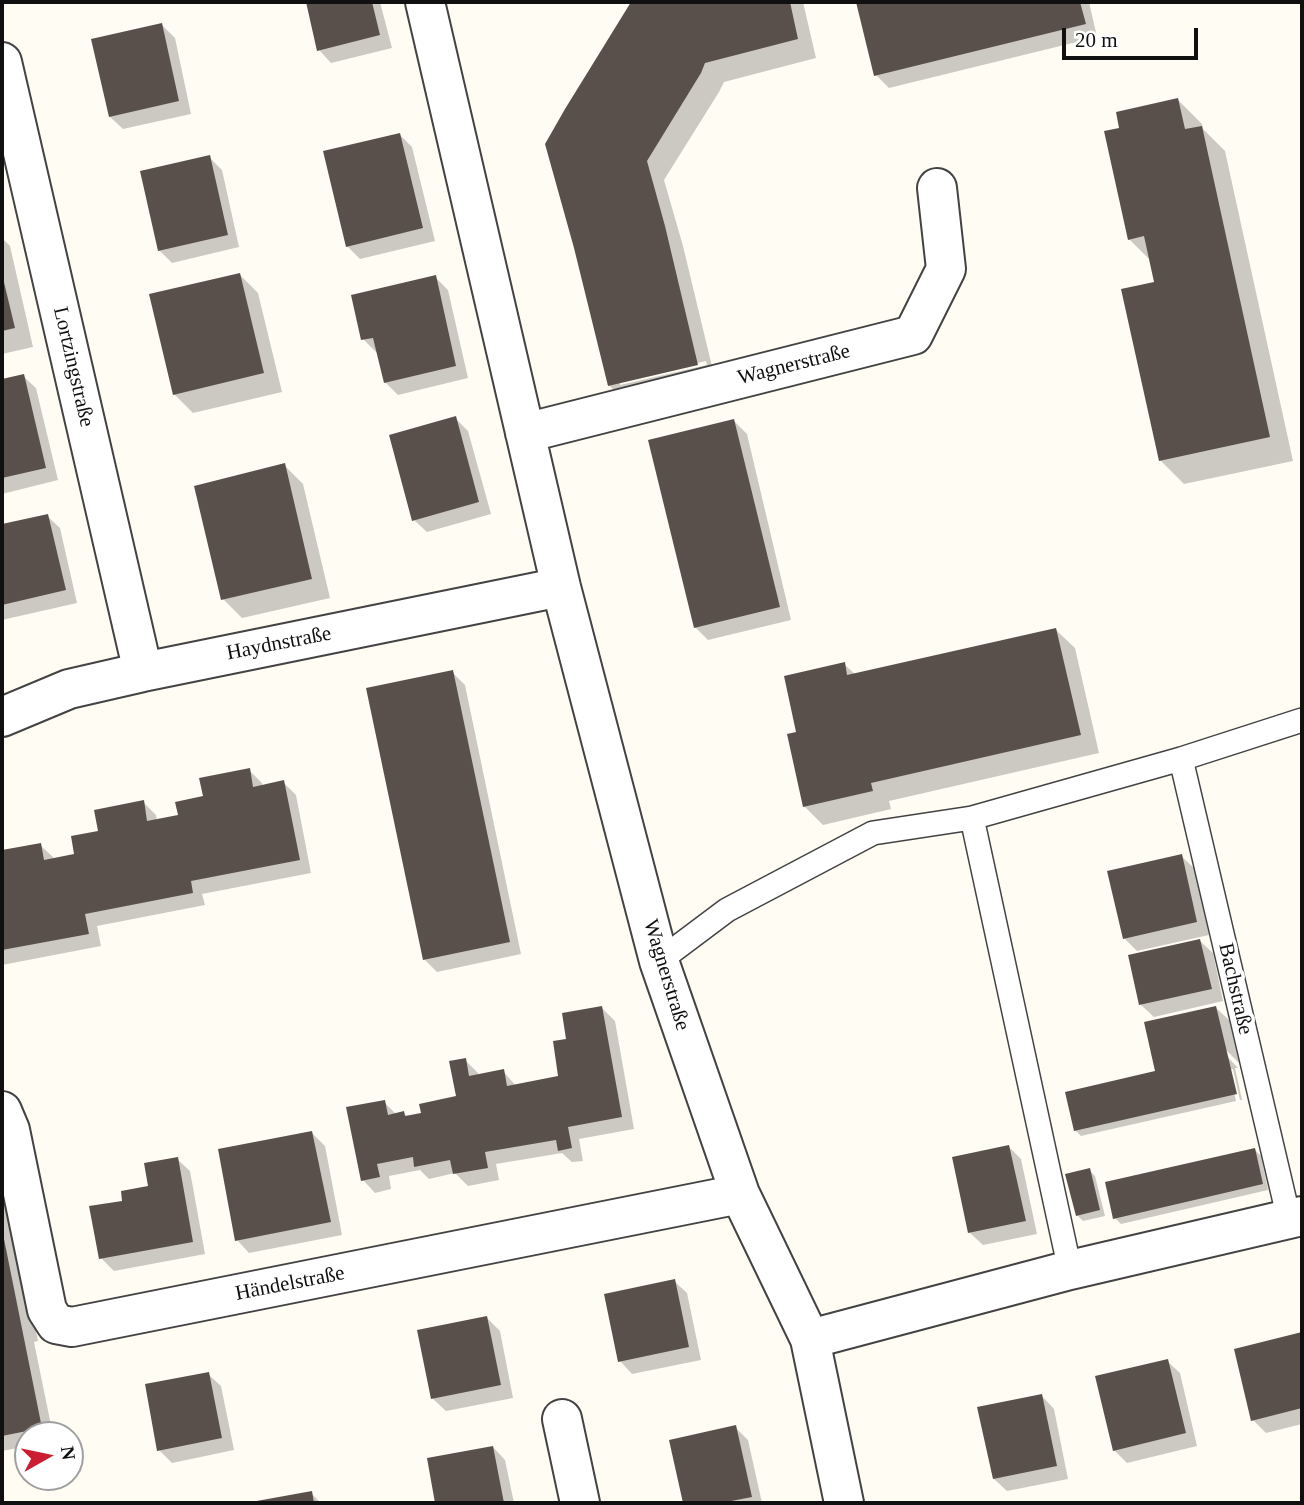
<!DOCTYPE html>
<html>
<head>
<meta charset="utf-8">
<style>
	body { margin:0 }
	#map { position:relative; width:1304px; height:1505px; overflow:hidden; background:#fffcf3; font-family:"Times New Roman",serif }
	canvas { display:block }
	.frame { position:absolute; inset:0; border:4px solid #101010; pointer-events:none }
	.north { position:absolute; left:14px; top:1421px; width:70px; height:70px; box-sizing:border-box; background:#fff; border:2px solid #9f9f9f; border-radius:50%; rotate:81deg; font-size:19px; font-weight:700; line-height:28px; text-align:center; color:#101010 }
	.north::after { content:''; display:block; margin:auto; width:24px; height:32px; background:#cc1c31; clip-path:polygon(50% 0,100% 100%,50% 72%,0 100%) }
	.scale { position:absolute; left:1062px; top:28px; width:136px; height:32px; box-sizing:border-box; border:4px solid #101010; border-top:0; padding-left:9px; font-size:21px; line-height:24px; white-space:nowrap; color:#101010; -webkit-text-stroke:5px #fff; paint-order:stroke }
</style>
</head>
<body>
<div id="map">
<canvas width="1304" height="1505"></canvas>
<div class="frame"></div>
<div class="north">N</div>
<div class="scale">20 m</div>
</div>
<script>
const g = document.querySelector('canvas').getContext('2d');
g.lineJoin = 'round';
function paint(path, color) {
  g.fillStyle = color;
  g.fill(path, 'evenodd');
}
function trace(path, color, width, dash) {
  g.strokeStyle = color;
  g.lineWidth = width;
  g.lineCap = dash ? 'butt' : 'round';
  g.setLineDash(dash || []);
  g.stroke(path);
}
function label(font, color, halo, rows, align = 'center') {
  g.font = font + ' "Times New Roman",serif';
  g.lineWidth = 7;
  g.setLineDash([]);
  g.textBaseline = 'middle';
  g.strokeStyle = halo;
  g.fillStyle = color;
  for (const [text, x, y, turn = 0] of rows) {
    g.save();
    g.translate(x, y);
    g.rotate((+turn || 0) * Math.PI / 180);
    g.textAlign = isNaN(turn) ? turn : align;
    if (halo) g.strokeText(text, 0, 0);
    g.fillText(text, 0, 0);
    g.restore();
  }
}
paint(new Path2D(`
	M307 2H380L392 48 331 63 319 50Z
	M633 2H803L816 58 724 82 719 92 664 180 683 246 716 383 628 404 609 385 621 22ZM706 361 707 365 620 385V381Z
	M858 2H1089L1097 37 889 88 876 75Z
	M162 25 175 38 191 114 123 129 110 117Z
	M1178 100 1202 124 1203 129 1225 151 1293 461 1184 484 1160 460 1156 283 1151 261 1129 239 1121 129Z
	M400 135 412 147 435 241 360 259 347 246Z
	M209 157 222 170 239 247 172 263 159 250Z
	M2 238 10 246 33 347 2 354Z
	M239 274 258 293 282 392 193 413 174 394Z
	M435 277 448 290 468 378 398 395 385 382 378 352H376L363 339Z
	M23 376 36 388 58 480 2 494V381Z
	M455 418 468 431 491 514 427 532 414 520Z
	M734 421 747 434 791 620 708 640 695 627Z
	M284 465 303 484 330 598 242 618 223 599Z
	M47 516 60 528 77 603 2 620V526Z
	M1056 630 1075 648 1099 753 889 801 891 809 823 825 804 806 798 733 844 664 856 675Z
	M452 672 465 685 521 954 437 972 424 959Z
	M249 770 262 783V786L283 782 296 795 311 873 202 894 205 905 97 926 101 946 2 965V852L40 845 53 857 54 860 76 855 100 832 143 802 156 815 157 821 181 816 205 797Z
	M1181 856 1194 868 1209 935 1137 951 1124 938Z
	M1200 941 1213 953 1223 1001 1154 1017 1141 1005 1130 957Z
	M602 1008 615 1021 634 1129 579 1139 583 1161 572 1162 562 1153 496 1164 499 1180 468 1186 455 1173 429 1179 420 1170 389 1176 391 1189 375 1193 363 1180 384 1102 397 1115 404 1113 408 1118 423 1115 458 1098 465 1060 478 1073 479 1076 503 1071 516 1086 560 1077 568 1040Z
	M1216 1008 1229 1020 1239 1063 1223 1047 1221 1050 1238 1068H1235L1242 1100H1240L1233 1069H1229L1236 1101 1081 1136 1075 1130 1157 1073Z
	M312 1133 325 1146 342 1235 249 1253 237 1240Z
	M1008 1146 1021 1159 1037 1234 983 1245 970 1233Z
	M1255 1150 1261 1156 1268 1190 1121 1224 1115 1218Z
	M177 1159 190 1171 205 1254 114 1271 101 1258 124 1202 150 1187Z
	M1089 1170 1095 1176 1105 1216 1083 1221 1077 1215Z
	M2 1191 10 1199 38 1341 34 1342 53 1435H28V1446L2 1451Z
	M674 1281 687 1293 701 1360 632 1374 620 1361Z
	M487 1318 500 1331 513 1398 446 1411 433 1399Z
	M1302 1334V1424L1266 1433 1253 1420Z
	M1167 1361 1180 1373 1197 1446 1127 1463 1114 1450Z
	M208 1374 221 1386 234 1450 172 1463 159 1450Z
	M1042 1396 1054 1409 1068 1479 1007 1491 994 1479Z
	M735 1427 748 1440 762 1503H685L671 1442Z
	M493 1447 505 1460 514 1503H437L429 1460Z
	M311 1493 321 1503H253Z`), '#0003');
paint(new Path2D(`
	M306 2H372L380 35 317 51Z
	M631 2H790L798 39 705 63 701 73 647 161 665 226 698 365 608 386 574 248 545 144 565 109Z
	M856 2H1080L1086 24 874 76Z
	M162 23 179 101 109 117 91 39Z
	M1178 98 1185 129 1202 126 1270 437 1159 461 1121 289 1154 282 1144 236 1128 240 1104 131 1119 128 1116 112Z
	M400 133 423 228 346 247 323 151Z
	M210 155 228 235 158 251 140 171Z
	M240 273 264 373 173 395 149 294Z
	M2 274 15 328 2 331Z
	M436 275 456 366 384 383 373 338 361 340 351 295Z
	M24 374 46 468 2 478V379Z
	M456 416 479 502 412 521 389 435Z
	M734 419 780 607 694 628 648 440Z
	M285 463 312 579 221 600 194 486Z
	M48 514 66 590 2 605V524Z
	M1056 628 1081 735 871 783 873 791 803 807 787 734 796 732 784 676 845 662 847 675Z
	M453 670 510 942 423 960 366 688Z
	M250 768 253 787 284 780 300 860 191 881 193 893 85 914 89 934 2 950V850L41 843 44 860 74 854 71 836 98 831 94 810 144 800 147 821 178 815 175 802 203 796 199 778Z
	M1182 854 1197 922 1123 939 1107 871Z
	M1200 939 1212 989 1139 1005 1128 955Z
	M602 1006 622 1117 568 1127 572 1148 558 1151 556 1140 485 1152 488 1168 453 1174 450 1160 414 1167 413 1157 377 1164 380 1177 361 1181 346 1107 385 1100 388 1115 404 1111 405 1116 421 1113 419 1104 456 1096 449 1061 466 1058 469 1076 504 1069 507 1086 558 1076 553 1041 566 1039 562 1013Z
	M1216 1006 1237 1094 1074 1131 1065 1092 1155 1071 1144 1022Z
	M312 1131 331 1222 235 1241 218 1149Z
	M1009 1145 1026 1221 968 1233 952 1157Z
	M1255 1148 1263 1184 1113 1219 1105 1182Z
	M178 1157 193 1242 99 1259 89 1206 122 1201 121 1191 148 1186 144 1163Z
	M1090 1168 1100 1210 1076 1216 1065 1174Z
	M2 1234H3L42 1428 2 1436Z
	M675 1279 689 1347 618 1362 604 1294Z
	M487 1316 501 1385 431 1399 417 1330Z
	M1302 1332V1408L1251 1421 1234 1349Z
	M1168 1359 1186 1433 1113 1451 1095 1376Z
	M209 1372 222 1438 157 1451 145 1384Z
	M1042 1394 1057 1466 993 1479 977 1407Z
	M736 1425 752 1497 721 1503H683L669 1440Z
	M493 1446 504 1503H435L427 1458Z
	M312 1491 314 1503H251V1502Z`), '#5a504b');
const service = new Path2D(`
	M1181 759 1289 1219
	M972 818 1070 1270
	M659 961 727 910 873 833 972 818 1181 759 1302 720`);
const minor = new Path2D(`
	M425 2 561 587 659 961 740 1194 810 1339 844 1503
	M2 62 143 672
	M525 433 913 335 946 269 937 188
	M2 717 69 689 143 672 561 587
	M2 1111 10 1130 47 1310 56 1324 72 1327 740 1194
	M810 1339 1070 1270 1302 1216
	M562 1419 580 1503`);
trace(service, '#434343', 26);
trace(minor, '#434343', 42);
trace(service, '#fff', 23);
trace(minor, '#fff', 38);
label('21px', '#101010', '#fff', [
	["Wagnerstraße",794,365,-14],
	["Lortzingstraße",73,367,77],
	["Haydnstraße",279,644,-11],
	["Wagnerstraße",666,975,73],
	["Bachstraße",1235,989,77],
	["Händelstraße",290,1284,-11]
]);
</script>
</body>
</html>
